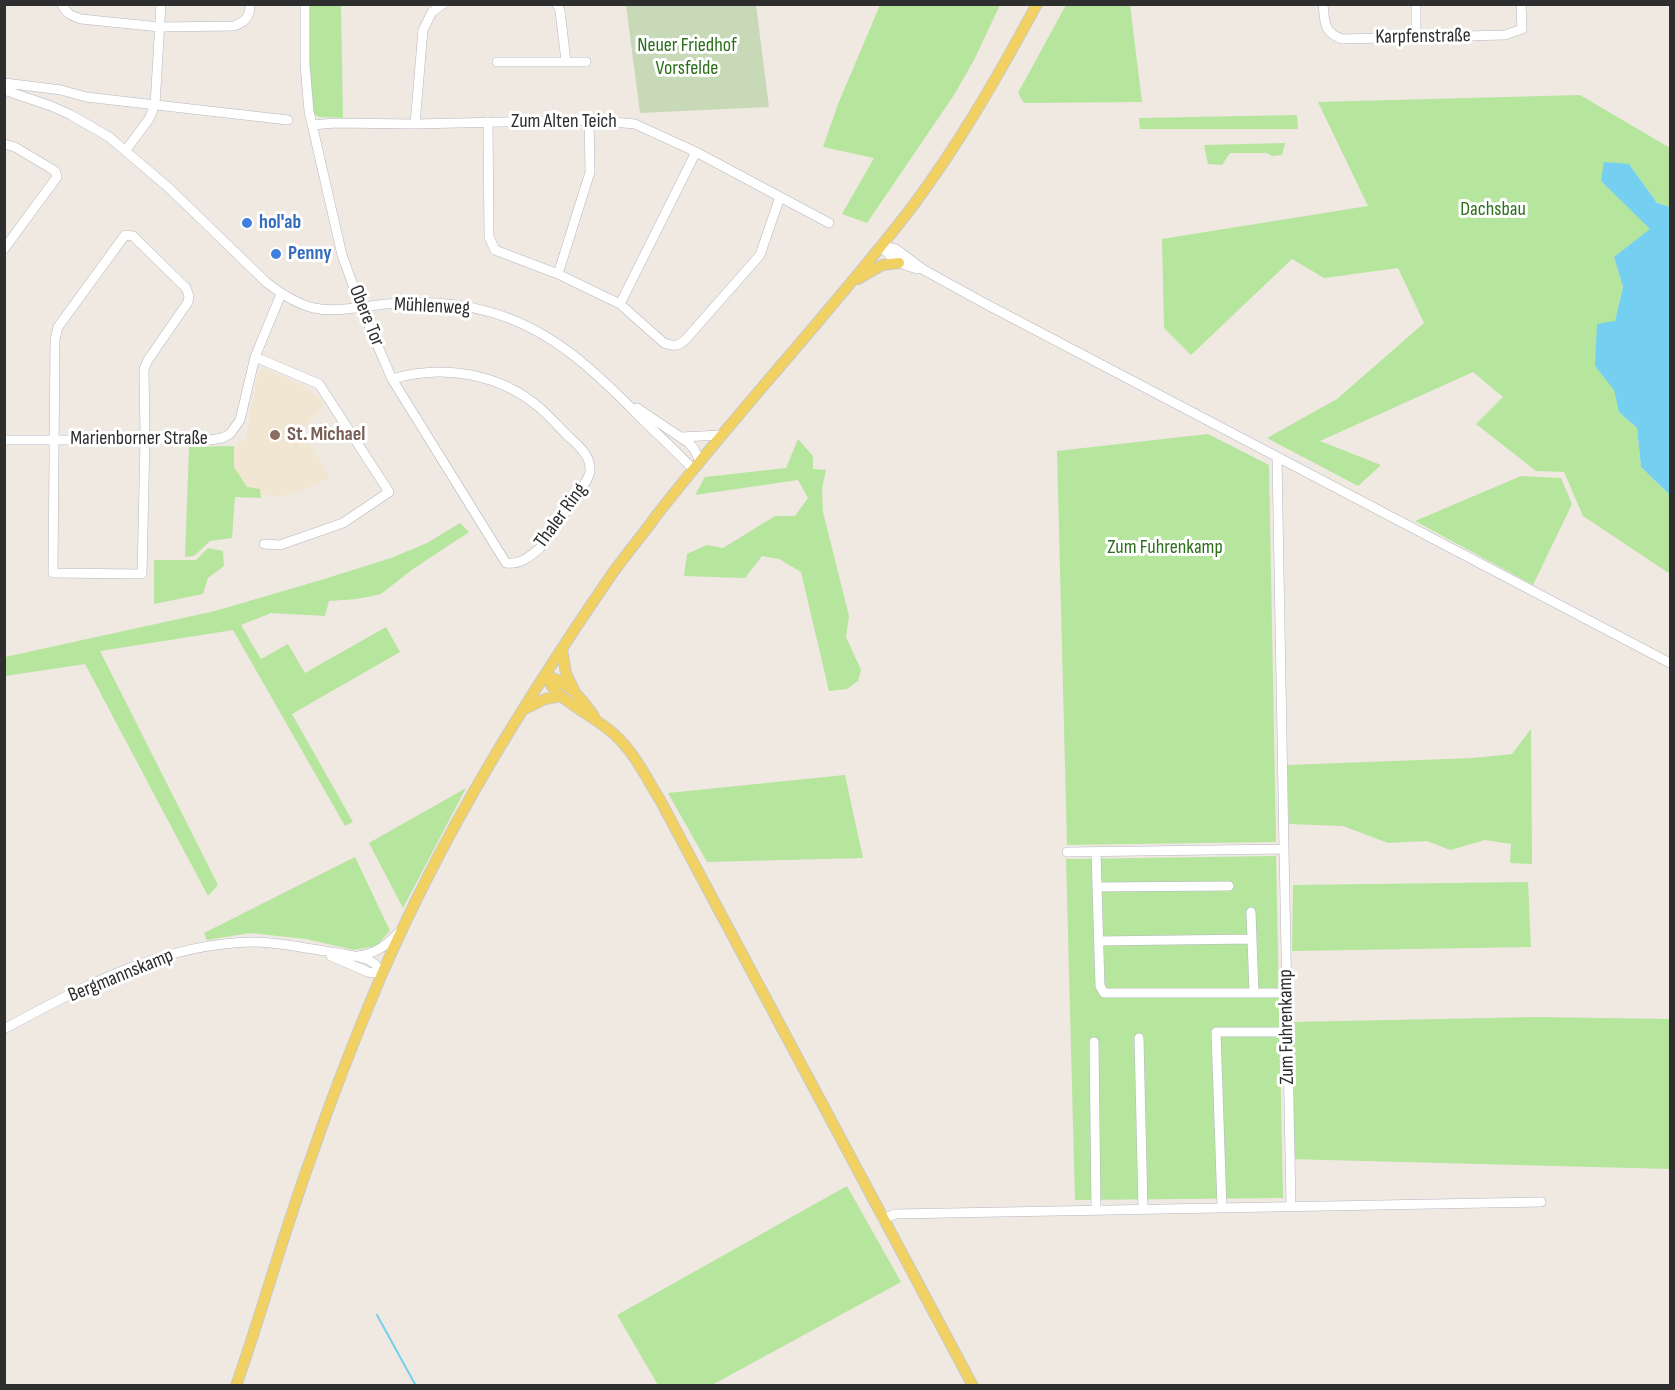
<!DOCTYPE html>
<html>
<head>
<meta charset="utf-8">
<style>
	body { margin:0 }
	#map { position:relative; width:1675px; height:1390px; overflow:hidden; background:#efe9e1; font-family:"Sofia Sans Condensed",sans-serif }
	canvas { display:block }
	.frame { position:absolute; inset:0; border:6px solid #2e2e2e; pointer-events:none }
</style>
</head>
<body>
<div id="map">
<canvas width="1675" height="1390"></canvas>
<div class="frame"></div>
</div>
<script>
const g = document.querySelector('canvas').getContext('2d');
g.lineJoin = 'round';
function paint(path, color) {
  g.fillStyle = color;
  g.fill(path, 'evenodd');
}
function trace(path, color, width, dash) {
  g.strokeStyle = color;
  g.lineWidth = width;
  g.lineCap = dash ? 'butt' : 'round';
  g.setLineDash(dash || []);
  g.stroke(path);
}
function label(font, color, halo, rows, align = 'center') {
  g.font = font + ' "Sofia Sans Condensed",sans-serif';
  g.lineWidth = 6;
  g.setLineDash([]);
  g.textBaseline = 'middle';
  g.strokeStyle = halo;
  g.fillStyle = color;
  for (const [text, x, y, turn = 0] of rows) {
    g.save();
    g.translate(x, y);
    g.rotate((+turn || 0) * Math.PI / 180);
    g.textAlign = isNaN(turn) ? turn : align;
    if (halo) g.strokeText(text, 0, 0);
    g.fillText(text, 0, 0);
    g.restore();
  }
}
paint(new Path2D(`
	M264 369 304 386 326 404 301 430 330 478 296 493 279 496 261 494 260 489 247 488 234 467V447L246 439 258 373Z`), '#f0e6d1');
paint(new Path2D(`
	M305 5H341L343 118 319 117 309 111Z
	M880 5H1000L974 60 954 95 867 223 842 214 874 158 823 147 838 104Z
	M1066 5H1130L1142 102 1024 103 1018 93Z
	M1580 95 1670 148V207L1657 203 1629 164 1601 181 1651 229 1614 257 1623 287 1615 321 1595 366 1615 390 1619 412 1637 428 1641 467 1670 495V574L1583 516 1564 472 1536 471 1476 424 1503 397 1473 372 1320 441 1381 465 1358 486 1267 438 1337 399 1424 323 1398 268 1324 278 1292 259 1191 355 1164 328 1162 239 1368 206 1318 102Z
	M1297 115 1298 129H1140L1139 118Z
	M1285 143 1282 155 1272 156 1267 153H1230L1222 165 1208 164 1204 145Z
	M1208 434 1269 465 1276 842 1067 845 1057 451Z
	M798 439 813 456V469L826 470 822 489 823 512 849 616 846 637 861 670 858 681 847 689 829 691 801 572 779 559 762 556 745 578 684 576 687 554 707 545 723 548 775 516H795L808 498 798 480 695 495 705 477 786 468Z
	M234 446V467L247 487 260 489 261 498 235 497 232 538 210 541 194 556 185 557 189 447Z
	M1521 476 1561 478 1572 504 1533 585 1415 521Z
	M460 523 469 532 413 569 381 594 357 599 329 601 325 616 271 613 241 625 261 659 288 644 305 673 386 627 400 652 292 714 353 822 345 826 233 630 100 651 218 885 208 896 85 664 5 676V657L215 611 321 580 391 558 427 543Z
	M208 548 223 551 224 566 208 578 203 594 154 604V560H196Z
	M1531 729 1532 864 1510 863 1511 844 1485 840 1450 850 1427 841 1388 843 1343 826 1289 824 1287 765 1473 758 1512 754Z
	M845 775 863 858 707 862 668 793Z
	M466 788 403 908 369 843Z
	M1276 856 1283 1198 1075 1200 1066 859Z
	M355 857 390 931 376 946 354 950 306 939 250 933 207 940 204 933Z
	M1528 882 1531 947 1292 951 1293 885Z
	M1536 1017 1670 1019V1169L1288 1159 1292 1022Z
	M847 1186 901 1282 712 1385H658L617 1315Z`), '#b6e59e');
paint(new Path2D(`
	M626 5H756L769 107 640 113Z`), '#c8d9b8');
paint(new Path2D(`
	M1604 162 1629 164 1657 203 1670 207V495L1641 467 1637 428 1619 412 1614 390 1595 366 1597 324 1615 321 1623 287 1614 257 1650 229 1601 181Z`), '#75cff0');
trace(new Path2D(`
	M377 1315 416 1386`), '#75cff0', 2);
const minor = new Path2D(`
	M62 4C66 14 72 16 81 19L160 27 234 26C245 22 250 17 250 4
	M305 4V65L309 111 342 255 361 307 392 379 506 563C520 565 529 557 540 548 549 534 589 484 590 471 591 454 577 445 566 434 557 425 549 416 540 408 499 373 443 364 392 379
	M557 4 560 11 566 61
	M1323 4C1325 22 1323 32 1342 39L1505 35 1522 29 1521 4
	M1416 4V37
	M497 62H586
	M5 83 61 90 86 97 288 120
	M4 90 51 106 71 115 109 137 169 188 266 282C280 293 296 304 314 308 337 313 363 306 386 304 419 301 455 302 486 311 549 327 594 370 638 415 656 433 675 450 693 469
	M488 122 489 237 495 250 558 274 620 304 664 343C675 347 679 346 687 338L760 255 780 197
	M415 124 423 30 432 12 443 4
	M312 125 335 123 415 124 589 120 635 124 696 152 829 223
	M4 144 15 147 55 171 57 177 4 249
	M126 150 149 119 155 105 161 4
	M125 235 133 236 186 288 189 296 188 302 148 360 144 369 145 439 142 574 53 573 55 339 58 327Z
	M881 245 896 249 924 270 984 303 1670 663
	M881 245C891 260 902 265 918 269
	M558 274 590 172 589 120
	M620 304 696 152
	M255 357 319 384 389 492 343 523 280 545 264 544
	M637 408 689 443 694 449 700 461
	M682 437 721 435
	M4 440H210L222 438 230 434 240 420 255 357 281 294
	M1277 457 1284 849
	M1067 852 1284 849 1291 1206
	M1096 852 1100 986 1104 993H1287
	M1097 887 1229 886
	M1251 912 1254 993
	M1099 941 1252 939
	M331 956 368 972 382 974
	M358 956C377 953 387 945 399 932
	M4 1029C82 987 163 943 254 942 274 942 293 946 313 949 331 952 349 954 367 959L375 964 382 974
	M1139 1038 1143 1209
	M1094 1042 1096 1210
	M1222 1208 1216 1032H1287
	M883 1219 895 1214 1541 1202`);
const major = new Path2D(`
	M858 279 882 265 899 263
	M562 649 566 674 574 690
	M545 676C560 704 593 714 615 735 634 752 647 779 660 800L973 1386
	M545 676C567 680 582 699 594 716
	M523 710 545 699 561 696
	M236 1386C263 1309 284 1231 312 1155 333 1094 357 1033 382 974 444 831 524 702 612 574 626 554 642 536 656 516 737 412 828 315 909 211 958 146 998 76 1037 4`);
trace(minor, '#b4b7c1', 10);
trace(major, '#c9c9c9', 12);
trace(minor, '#fff', 9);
trace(major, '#f2d163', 10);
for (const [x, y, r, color] of [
	[247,223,6,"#3f7fe0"],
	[276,254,6,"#3f7fe0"],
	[275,435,6,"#8d6e63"]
]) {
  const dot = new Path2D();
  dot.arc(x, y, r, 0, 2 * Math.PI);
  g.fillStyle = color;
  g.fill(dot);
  trace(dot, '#fff', 2);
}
label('20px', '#2e2e2e', '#fff', [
	["Karpfenstraße",1423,37,-1],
	["Zum Alten Teich",564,122],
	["Mühlenweg",432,307,3],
	["Obere Tor",366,316,68],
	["Marienborner Straße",139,439],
	["Thaler Ring",561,516,-54],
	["Bergmannskamp",121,976,-22],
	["Zum Fuhrenkamp",1287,1027,-91]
]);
label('20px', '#2c6e1b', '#fff', [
	["Neuer Friedhof",687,46],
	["Vorsfelde",687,69],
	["Dachsbau",1493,210],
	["Zum Fuhrenkamp",1165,548]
]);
label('bold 20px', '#366cbe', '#fff', [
	["hol'ab",259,223],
	["Penny",288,254]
], 'left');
label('bold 20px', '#785e54', '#fff', [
	["St. Michael",287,435]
], 'left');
</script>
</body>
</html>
